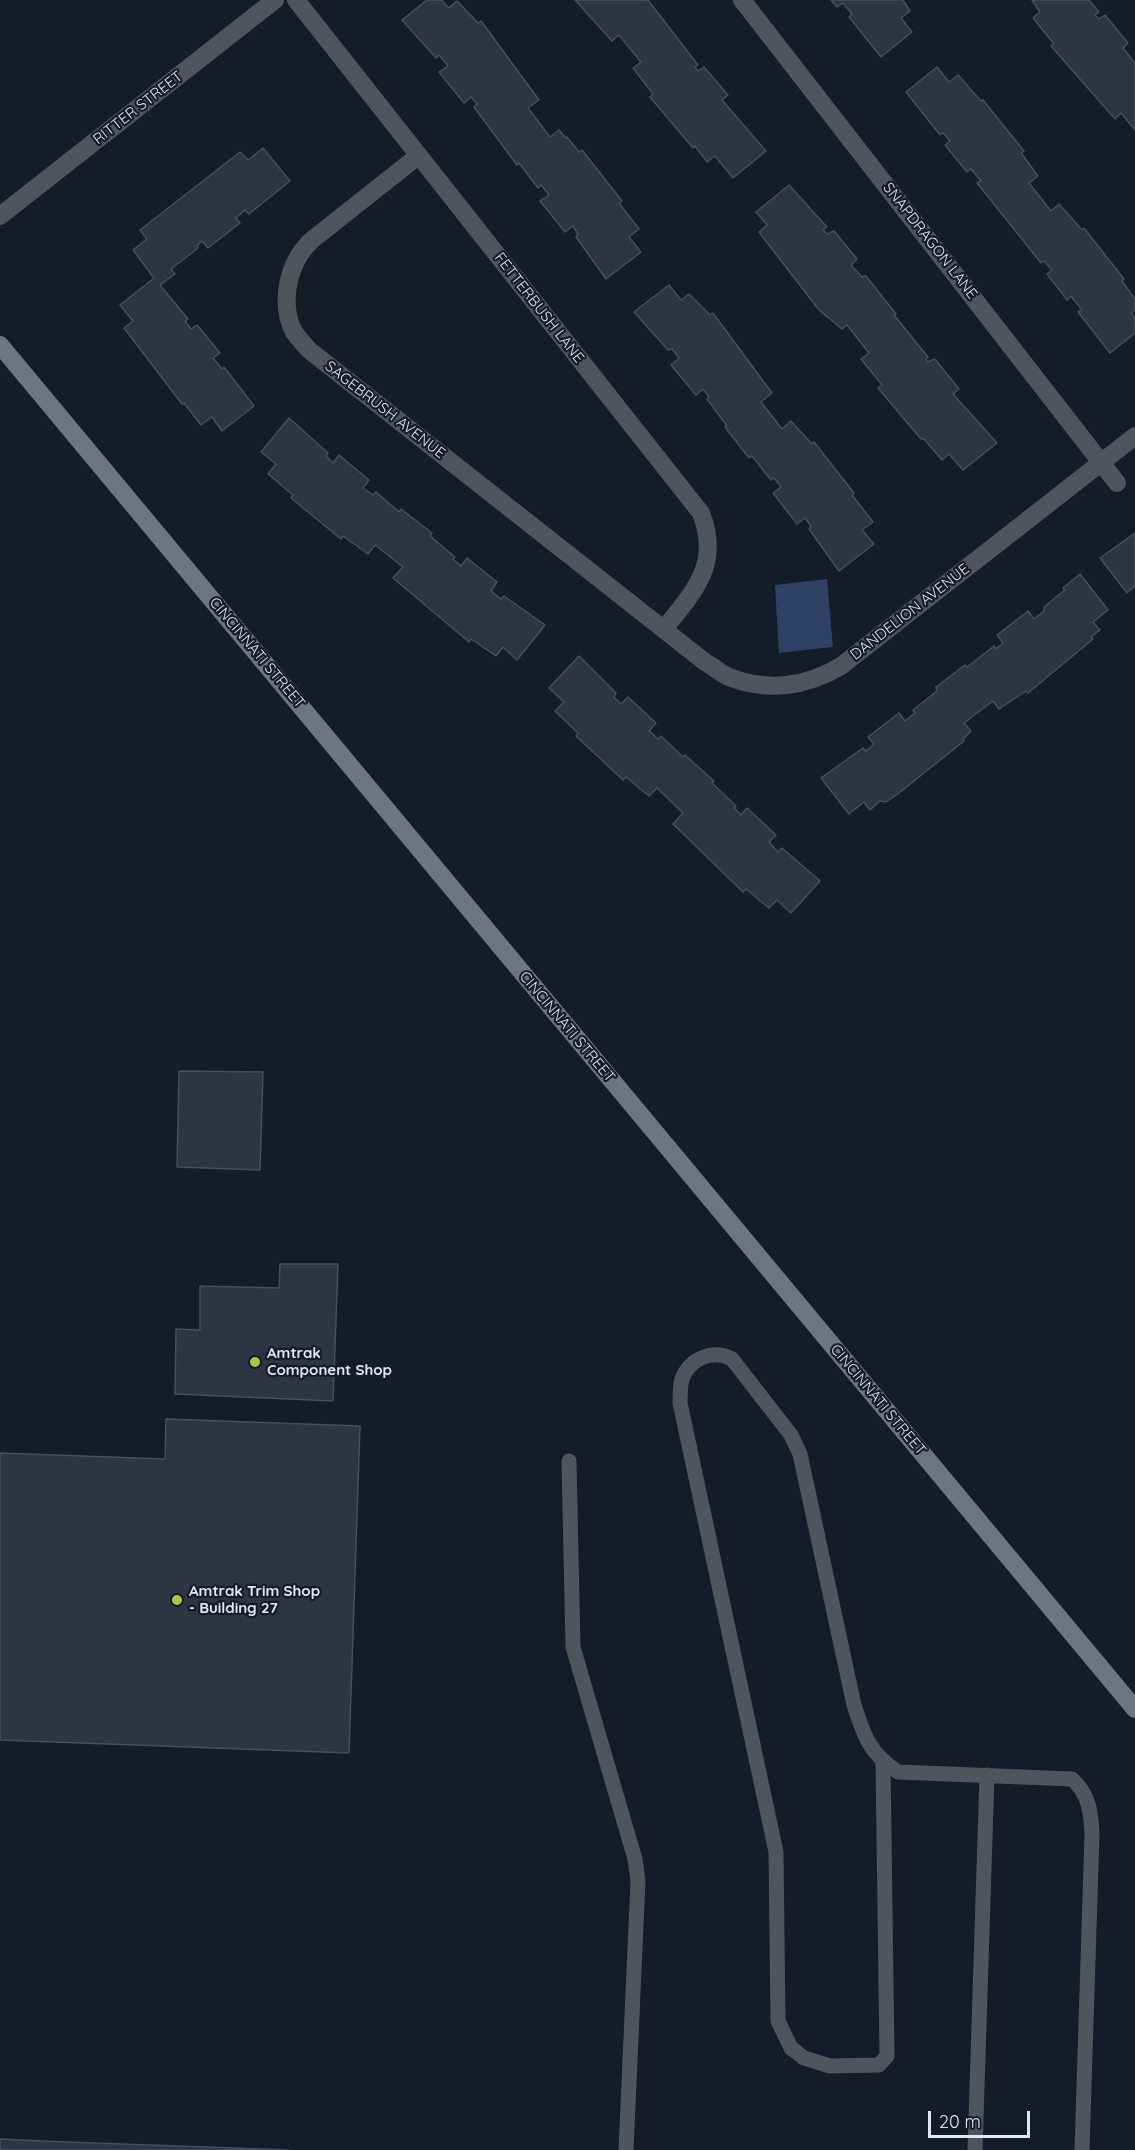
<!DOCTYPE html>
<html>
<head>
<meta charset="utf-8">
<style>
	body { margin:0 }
	#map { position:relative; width:1135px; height:2150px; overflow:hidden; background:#141b29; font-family:Quicksand,sans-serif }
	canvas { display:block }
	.scale { position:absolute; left:928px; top:2111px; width:102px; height:27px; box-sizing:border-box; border:3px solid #e1e6f1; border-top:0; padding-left:8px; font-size:18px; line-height:21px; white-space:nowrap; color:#e1e6f1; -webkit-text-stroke:4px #141b29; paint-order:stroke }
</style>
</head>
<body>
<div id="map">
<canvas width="1135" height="2150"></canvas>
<div class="scale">20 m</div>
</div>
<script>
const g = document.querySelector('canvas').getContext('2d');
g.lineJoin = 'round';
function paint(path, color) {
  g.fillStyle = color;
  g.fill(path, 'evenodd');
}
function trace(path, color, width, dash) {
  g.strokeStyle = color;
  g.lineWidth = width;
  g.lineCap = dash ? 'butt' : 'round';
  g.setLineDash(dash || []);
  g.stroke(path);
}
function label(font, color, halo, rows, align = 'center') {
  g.font = font + ' Quicksand,sans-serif';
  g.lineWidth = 4.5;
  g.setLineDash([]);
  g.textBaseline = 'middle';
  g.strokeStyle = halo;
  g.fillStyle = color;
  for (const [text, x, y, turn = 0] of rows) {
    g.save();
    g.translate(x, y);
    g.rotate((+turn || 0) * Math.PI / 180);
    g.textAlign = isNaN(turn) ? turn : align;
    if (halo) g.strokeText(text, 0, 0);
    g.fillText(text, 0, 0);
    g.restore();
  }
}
paint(new Path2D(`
	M827 579 833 647 779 653 775 585Z`), '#2f4065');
const building = new Path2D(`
	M427 0H442L449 8 457 1 478 23 481 21 539 100 528 108 550 137 559 130 566 138 567 137 579 152 582 150 622 201 619 203 639 229 629 237 641 252 606 279 576 237 578 234 573 226 565 232 540 201 549 195 541 185 538 188 519 163 517 165 474 107 477 104 471 97 464 103 439 72 448 66 439 55 436 58 402 20Z
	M575 0H648L698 65 695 67 698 71 704 67 728 95 722 100 766 151 733 178 715 156 707 162 695 146 693 148 650 97 653 94 633 68 641 62 619 35 612 41Z
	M831 0H903L910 11 901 18 912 32 881 57 849 17 852 14 843 3 837 7Z
	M1032 0H1089L1099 12 1095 15 1099 19 1105 15 1128 43 1123 48 1135 63V130L1121 113 1115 119 1051 46 1054 44 1033 18 1040 12Z
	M937 67 949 82 958 75 981 101 983 100 1024 151 1021 153 1038 176 1029 183 1051 211 1059 204 1082 230 1084 228 1124 279 1122 281 1135 299V310L1131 313 1135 318V333L1110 353 1078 312 1082 310 1071 296 1067 300 1047 274 1052 270 1044 261 1041 263 977 183 981 181 971 169 967 172 945 145 950 141 943 133 940 135 906 92Z
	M263 148 290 181 249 214 245 210 236 218 240 223 208 248 202 241 197 246 198 248 171 269 175 274 160 285 188 319 185 321 191 329 197 325 220 353 213 358 222 369 224 367 254 406 222 431 212 417 201 425 184 403 182 404 124 328 133 321 120 305 154 278 133 250 147 239 140 230 240 152 248 160Z
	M789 185 827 227 823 230 827 234 834 231 857 259 851 265 862 277 866 276 896 314 894 315 928 357 926 359 927 362 935 359 959 389 953 394 997 443 963 470 949 454 942 460 924 439H921L878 388 882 385 861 359 869 353 847 325 842 329 819 310 759 232 767 225 756 212Z
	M669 285 681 300 689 294 710 315 713 313 772 393 761 402 782 429 791 421 812 444 814 442 854 493 852 495 873 522 862 530 874 544 839 571 809 529 811 526 805 518 797 524 773 493 781 487 774 478 771 480 752 456 749 458 725 427 727 426 707 399 709 397 703 389 696 395 671 365 679 358 672 349 668 350 634 312Z
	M289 418 328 453 326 456 333 463 339 455 369 480 363 488 373 495 376 492 399 512 401 509 432 533 430 536 455 557 453 559 461 566 467 558 497 582 491 591 501 599 504 596 545 625 517 660 503 647 496 656 471 639 469 642 393 578 403 567 375 545 368 554 343 536 341 539 291 498 293 495 268 474 276 464 261 452Z
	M1135 533V586L1127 593 1100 558Z
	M1080 574 1108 610 1093 622 1100 630 1091 637 1093 639 1028 693 1026 691 999 709 993 701 964 723 971 731 963 739 964 741 899 793 886 802 880 801 870 810 864 802 849 814 821 778 863 748 866 751 874 744 868 737 899 713 905 721 915 713 913 710 937 691 936 687 965 665 967 667 994 646 996 649 1003 643 997 635 1028 611 1034 619 1044 611V607L1065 590 1063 588Z
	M579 656 616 693 614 697 621 704 628 697 656 723 649 731 658 739 661 736 683 757 685 755 714 781 712 783 736 806 734 808 741 815 747 808 776 835 769 842 778 852 782 848 820 881 791 913 777 900 769 908 746 889 743 892 673 824 683 813 657 788 649 796 626 777 623 780 576 736 578 733 555 711 564 702 549 688Z
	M179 1071 263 1072 260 1170 177 1167Z
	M280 1264H338L333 1401 175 1394 176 1329 200 1330V1286L279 1288Z
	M166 1419 360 1426 349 1753 0 1740V1453L165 1459Z
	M0 2139 66 2142 289 2150H0Z`);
paint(building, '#2d3545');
trace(building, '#464e5f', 1.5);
trace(new Path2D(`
	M569 1461 573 1647 635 1859 638 1881 626 2150
	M883 1762 887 2056 879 2065 830 2066 804 2058 791 2048 778 2021 776 1852 680 1403C680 1396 680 1386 682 1379 690 1358 713 1349 732 1359L791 1435 800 1454 854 1705C864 1736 870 1754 898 1772L1072 1779C1089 1794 1091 1812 1092 1834L1082 2150
	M975 2150 987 1775`), '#50545c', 15);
trace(new Path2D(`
	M296 0 701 513C721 565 694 591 664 629
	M742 0 1117 483
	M418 156 312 240C288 262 279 303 294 332 298 338 304 344 309 350L705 662C713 666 721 674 729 677 767 692 806 687 841 666L1135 436
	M0 216 275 0`), '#50545c', 18);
trace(new Path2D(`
	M0 345 1135 1709`), '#6e7480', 18);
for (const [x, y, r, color] of [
	[255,1362,6,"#b5c249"],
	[177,1600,6,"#b5c249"]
]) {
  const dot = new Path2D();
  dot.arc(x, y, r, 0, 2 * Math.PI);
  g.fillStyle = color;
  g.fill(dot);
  trace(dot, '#141b29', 2);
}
label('15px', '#e1e6f1', '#141b29', [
	["RITTER STREET",138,108,-38],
	["SNAPDRAGON LANE",930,241,52],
	["FETTERBUSH LANE",539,308,52],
	["SAGEBRUSH AVENUE",385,410,38],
	["DANDELION AVENUE",910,612,-38],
	["CINCINNATI STREET",257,653,50],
	["CINCINNATI STREET",567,1027,50],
	["CINCINNATI STREET",878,1400,50]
]);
label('bold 15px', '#e1e6f1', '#141b29', [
	["Amtrak",267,1353],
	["Component Shop",267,1370],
	["Amtrak Trim Shop",189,1591],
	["- Building 27",189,1608]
], 'left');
</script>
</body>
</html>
